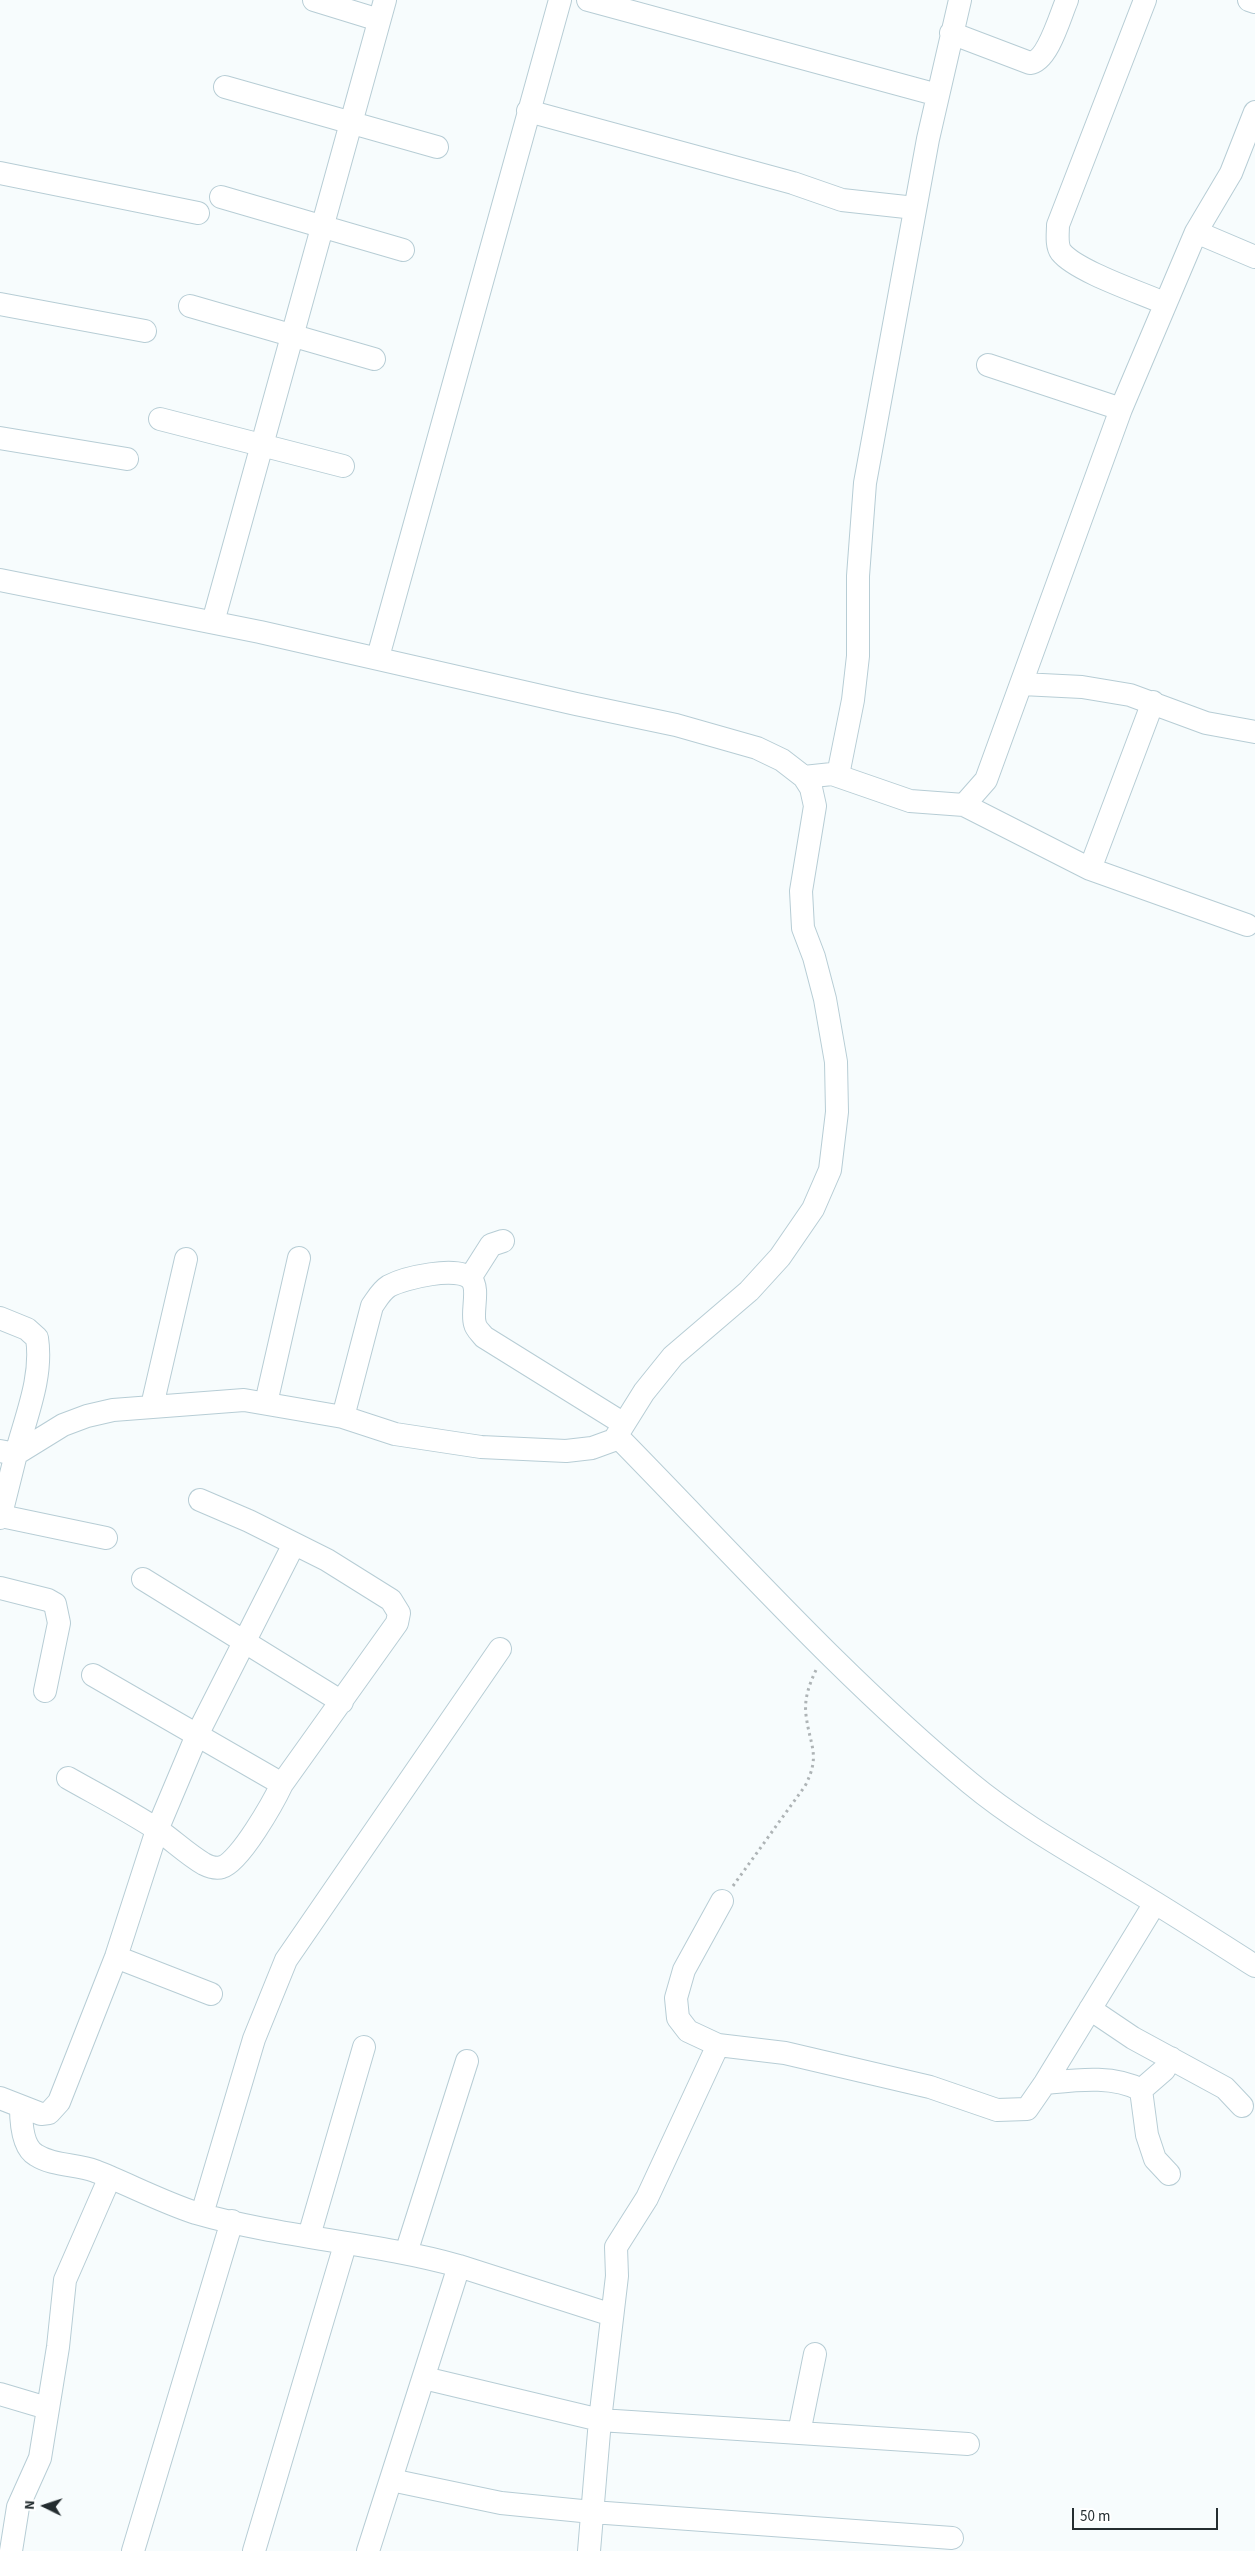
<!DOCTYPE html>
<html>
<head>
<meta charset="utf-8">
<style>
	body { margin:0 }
	#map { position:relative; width:1255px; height:2551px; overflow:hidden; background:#f7fcfd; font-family:"Source Sans 3",sans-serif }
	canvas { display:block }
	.north { position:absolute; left:20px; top:2481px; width:50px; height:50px; -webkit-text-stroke:4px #fff; paint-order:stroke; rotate:274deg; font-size:14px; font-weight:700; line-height:20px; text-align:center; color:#242d30 }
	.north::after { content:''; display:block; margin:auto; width:18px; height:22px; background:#242d30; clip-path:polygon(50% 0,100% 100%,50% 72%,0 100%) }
	.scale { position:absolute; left:1072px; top:2508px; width:146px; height:22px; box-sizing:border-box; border:2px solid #242d30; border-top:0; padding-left:6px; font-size:15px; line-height:18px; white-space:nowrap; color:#242d30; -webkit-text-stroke:4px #fff; paint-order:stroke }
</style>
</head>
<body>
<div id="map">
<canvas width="1255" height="2551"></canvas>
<div class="north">N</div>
<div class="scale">50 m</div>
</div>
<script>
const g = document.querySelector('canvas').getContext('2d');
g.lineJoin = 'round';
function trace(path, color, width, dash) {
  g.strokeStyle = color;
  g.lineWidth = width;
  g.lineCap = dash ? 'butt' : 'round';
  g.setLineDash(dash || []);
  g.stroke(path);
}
const street = new Path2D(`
	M314 0 379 20
	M588 0 938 95
	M1145 0 1058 225C1058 233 1056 245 1061 252 1076 271 1139 292 1164 303
	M1249 0 1255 2
	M951 33 1030 63C1048 61 1060 16 1067 0
	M225 87 437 147
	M528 111 793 183 842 200 915 208
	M0 173 198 213
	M221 197 403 250
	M1196 232 1255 257
	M0 304 145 331
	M190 306 374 359
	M988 365 1121 409
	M160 419 343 466
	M0 438 127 459
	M0 580 260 632 576 704 676 725 757 748 782 760 804 777 811 788 815 806 801 891 803 928 814 957 825 999 836 1062 837 1112 830 1170 813 1209 780 1257 749 1291 673 1356 644 1392 614 1440 592 1448 566 1451 481 1447 395 1434 343 1417 244 1400 113 1410 87 1416 63 1425 16 1454 0 1518
	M213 622 385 0
	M378 657 560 0
	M1022 684 1082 687 1130 695 1206 723 1255 732
	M838 775 853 700 858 656V576L865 483 928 139 960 0
	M804 777 832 774 910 801 964 805 986 780 1121 409 1196 232 1231 173 1255 112
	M964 805 1090 869 1247 925
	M1090 869 1153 702
	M470 1278 491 1245 503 1241
	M0 1318 27 1329 37 1338C43 1377 26 1416 16 1454L0 1451
	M266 1403 299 1258
	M152 1406 186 1259
	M343 1417 372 1306C377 1299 381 1291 389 1286 404 1278 458 1265 471 1279 480 1289 471 1312 475 1324 476 1329 481 1333 484 1337L624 1424
	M617 1436C732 1553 843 1678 970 1783 1017 1822 1071 1852 1124 1884 1168 1910 1211 1938 1255 1966
	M1 1516 106 1538
	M143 1579 342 1702
	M0 1588 48 1600 55 1604 59 1623 45 1691
	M93 1675 282 1784
	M68 1778C98 1795 129 1811 158 1830 174 1841 187 1854 204 1864 210 1867 216 1869 222 1867 240 1862 274 1801 282 1784L397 1623 399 1613 391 1600 327 1560 249 1521 200 1500
	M722 1901 684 1970 676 1998 678 2018 688 2031 718 2045 785 2053 930 2087 997 2110 1027 2109 1045 2083 1155 1903
	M116 1957 211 1994
	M1090 2009 1133 2038 1225 2088 1242 2106
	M1045 2083C1077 2080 1113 2075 1141 2090L1147 2135 1155 2159 1169 2174
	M1141 2090 1164 2070 1171 2058
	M0 2098 41 2114 49 2113 59 2102 116 1957 157 1830 197 1735 294 1544
	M21 2107C21 2121 22 2147 36 2155 53 2166 76 2164 95 2171 128 2184 162 2202 196 2213 282 2238 373 2242 459 2266L368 2551
	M202 2214 254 2039 286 1960 500 1649
	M309 2236 364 2047
	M406 2253 467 2061
	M459 2266 612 2315
	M424 2378 600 2420 968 2444
	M0 2394 47 2408
	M799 2433 815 2354
	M391 2480 501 2503 592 2512 952 2538
	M11 2551 18 2507 40 2458 58 2347 65 2280 110 2177
	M133 2551 232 2221
	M254 2551 345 2245
	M589 2551 600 2420 617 2276 616 2247 647 2198 718 2045`);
trace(street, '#b7cdd5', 24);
trace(new Path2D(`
	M733 1886 805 1786C821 1755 810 1747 806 1715 804 1699 809 1685 816 1670`), '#aeb4b6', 3, [2.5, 4]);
trace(street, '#fff', 22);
</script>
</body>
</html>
